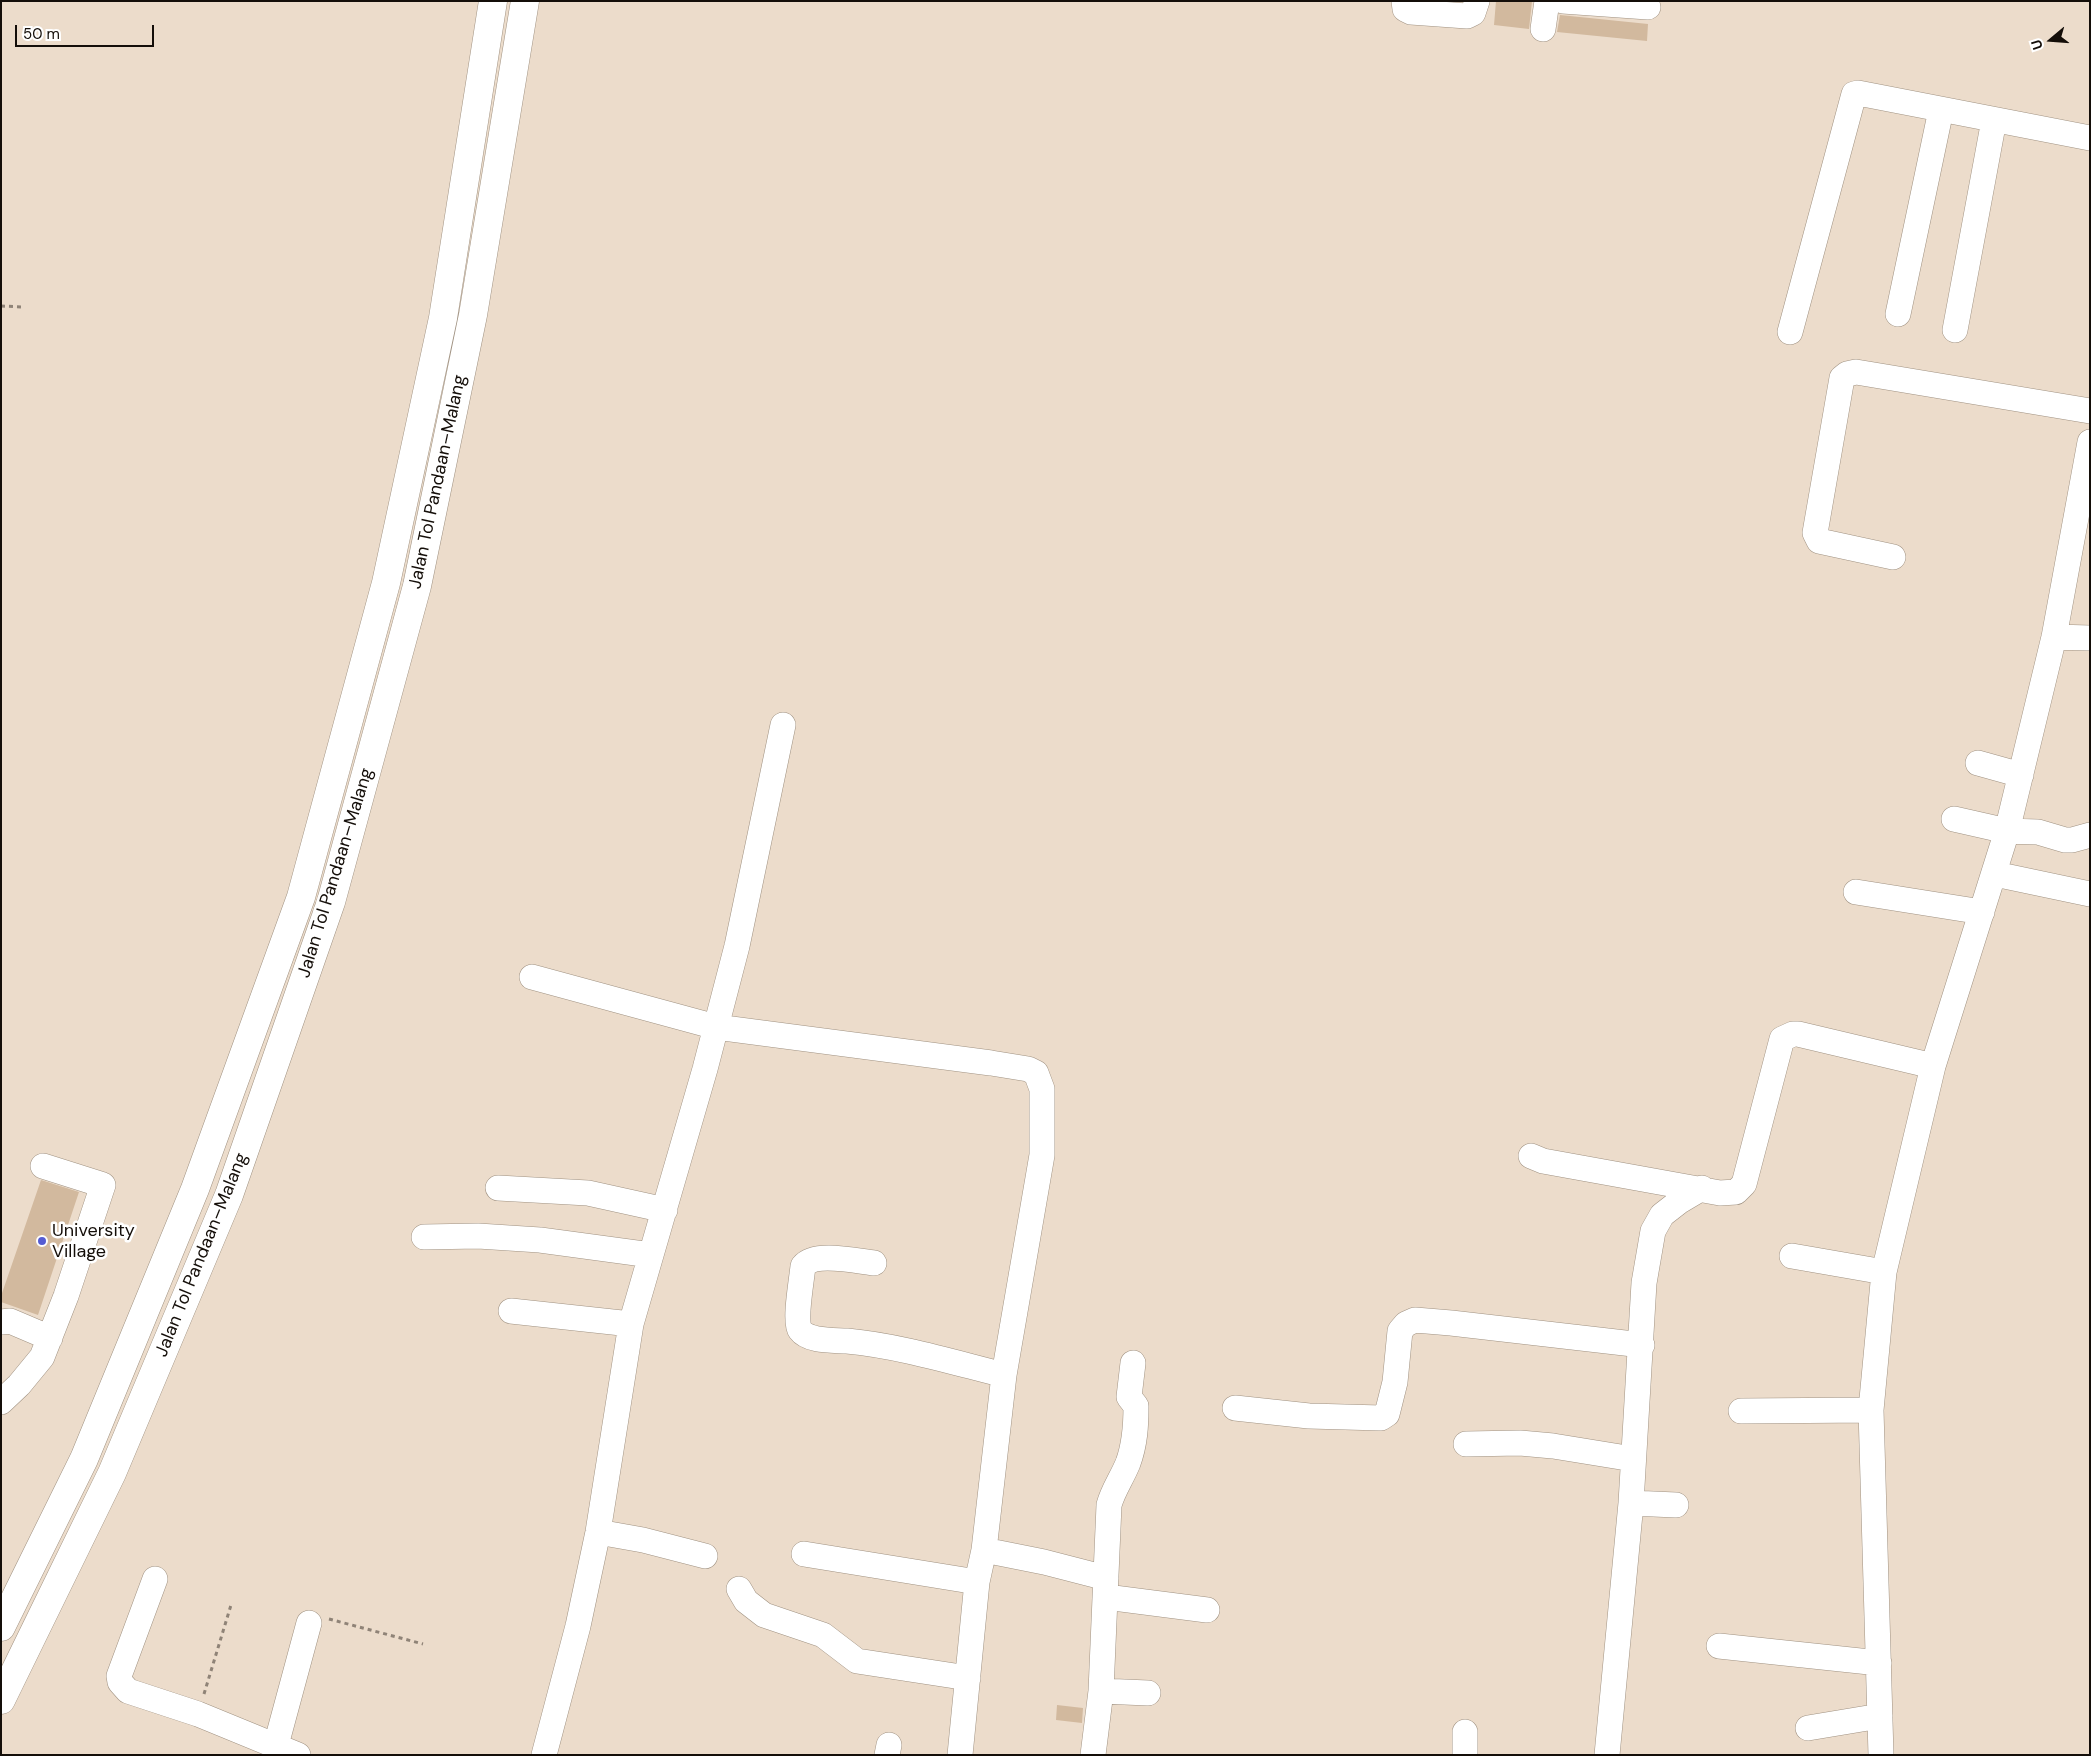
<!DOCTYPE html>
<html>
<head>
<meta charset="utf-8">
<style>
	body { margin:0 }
	#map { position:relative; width:2091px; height:1756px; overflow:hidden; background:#ecdccb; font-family:"DM Sans",sans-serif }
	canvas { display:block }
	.frame { position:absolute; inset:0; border:2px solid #140e09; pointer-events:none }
	.north { position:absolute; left:2026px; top:15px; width:50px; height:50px; -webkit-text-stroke:4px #fff; paint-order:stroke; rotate:252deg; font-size:14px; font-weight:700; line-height:20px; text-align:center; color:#140e09 }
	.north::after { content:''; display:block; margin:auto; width:18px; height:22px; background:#140e09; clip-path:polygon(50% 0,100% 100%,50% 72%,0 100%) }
	.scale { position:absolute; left:15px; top:25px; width:139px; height:22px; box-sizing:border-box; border:2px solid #140e09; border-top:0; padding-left:6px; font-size:15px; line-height:18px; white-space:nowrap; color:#140e09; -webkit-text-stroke:4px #fff; paint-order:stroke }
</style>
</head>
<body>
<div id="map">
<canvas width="2091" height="1756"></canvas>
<div class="frame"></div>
<div class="north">U</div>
<div class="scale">50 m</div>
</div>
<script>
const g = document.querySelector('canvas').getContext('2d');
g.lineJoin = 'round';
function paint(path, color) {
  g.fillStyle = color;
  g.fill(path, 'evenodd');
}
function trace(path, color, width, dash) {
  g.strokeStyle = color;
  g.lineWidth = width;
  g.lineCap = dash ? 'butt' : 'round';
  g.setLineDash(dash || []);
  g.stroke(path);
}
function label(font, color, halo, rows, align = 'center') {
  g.font = font + ' "DM Sans",sans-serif';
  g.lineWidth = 5;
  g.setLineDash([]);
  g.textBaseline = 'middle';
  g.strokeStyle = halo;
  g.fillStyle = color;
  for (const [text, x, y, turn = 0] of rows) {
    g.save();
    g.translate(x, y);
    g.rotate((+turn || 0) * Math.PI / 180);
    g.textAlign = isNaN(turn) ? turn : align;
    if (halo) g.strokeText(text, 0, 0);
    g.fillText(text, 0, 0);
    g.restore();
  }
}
paint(new Path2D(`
	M1496 1H1532L1529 29 1494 25Z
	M1560 15 1648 24 1647 41 1557 32Z
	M41 1180 79 1192 38 1315 1 1302V1296Z
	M1057 1705 1083 1708 1082 1723 1056 1720Z`), '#d2b99e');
const minor = new Path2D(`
	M1404 1 1405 9 1411 12 1467 16 1473 13 1477 1
	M1563 1 1648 7
	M1543 29 1547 1
	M1898 314 1941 110
	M1955 330 1994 120
	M1790 332 1854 94 1858 93 2090 138
	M1893 557 1819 541 1815 533 1842 378 1847 374 1856 372 2090 411
	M2054 637 2090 638
	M1978 763 2021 775
	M1954 819 2007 831 2038 832 2065 840H2072L2090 835
	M1995 874 2090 894
	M1856 892 1982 912
	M532 977 716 1027 991 1063 1028 1069 1036 1073 1042 1089V1155L1004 1375 984 1550 977 1582 960 1755
	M1531 1156 1543 1161 1720 1193 1736 1192 1744 1184 1782 1039 1793 1034H1798L1933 1066
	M498 1188 588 1193 665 1210
	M424 1237 478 1236 540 1240 651 1255
	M1792 1256 1884 1272
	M874 1263C856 1261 815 1251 803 1266 802 1278 794 1322 800 1330 809 1342 833 1340 847 1341 900 1346 952 1362 1004 1375
	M511 1311 631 1324
	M1 1322 10 1321 50 1338
	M1 1402 19 1385 42 1357 66 1296 103 1185 43 1166
	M1235 1408 1309 1416 1381 1418 1387 1414 1395 1382 1400 1331 1406 1324 1415 1320 1451 1323 1642 1345
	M1741 1411 1871 1410
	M1466 1444 1520 1443 1553 1446 1633 1459
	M1631 1503 1676 1505
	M598 1532 643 1540 705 1556
	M984 1550 1044 1562 1106 1578
	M804 1554 977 1582
	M155 1579 119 1676 120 1682 128 1691 198 1714 298 1755
	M739 1589 746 1601 764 1615 823 1635 857 1661 968 1678
	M1106 1597 1207 1610
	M1719 1646 1879 1663
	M1101 1691 1148 1693
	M1808 1728 1880 1716
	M1465 1732V1755
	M276 1745 309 1623
	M544 1755 578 1626 598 1532 631 1324 705 1069 737 946 783 725
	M887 1755 889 1745
	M1093 1755 1101 1691 1109 1505C1113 1490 1122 1478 1128 1463 1135 1444 1136 1426 1136 1406L1129 1397 1133 1363
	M1607 1755 1631 1503 1644 1283 1653 1231 1662 1215 1680 1201 1702 1188
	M1881 1755 1871 1410 1884 1272 1933 1066 2007 831 2054 637 2090 442`);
const highway = new Path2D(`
	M1 1627 84 1459 195 1189 301 897 386 583 443 318 493 1
	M1 1700 112 1473 229 1195 331 902 417 586 473 315 525 1`);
trace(minor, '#a09282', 26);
trace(highway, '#a09282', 29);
trace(new Path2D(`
	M1 306 23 307
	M329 1619 423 1644
	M204 1694 231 1605`), '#8f8377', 3, [4, 4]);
trace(minor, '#fff', 25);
trace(highway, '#fff', 28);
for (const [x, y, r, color] of [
	[42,1241,5,"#555cd3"]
]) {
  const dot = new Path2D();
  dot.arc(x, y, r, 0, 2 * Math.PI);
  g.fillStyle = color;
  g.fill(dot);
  trace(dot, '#fff', 2);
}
label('18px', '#140e09', '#fff', [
	["Jalan Tol Pandaan–Malang",438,482,-78],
	["Jalan Tol Pandaan–Malang",336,873,-73],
	["Jalan Tol Pandaan–Malang",202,1255,-68]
]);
label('18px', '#140e09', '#fff', [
	["University",52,1231],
	["Village",52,1252]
], 'left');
</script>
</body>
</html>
